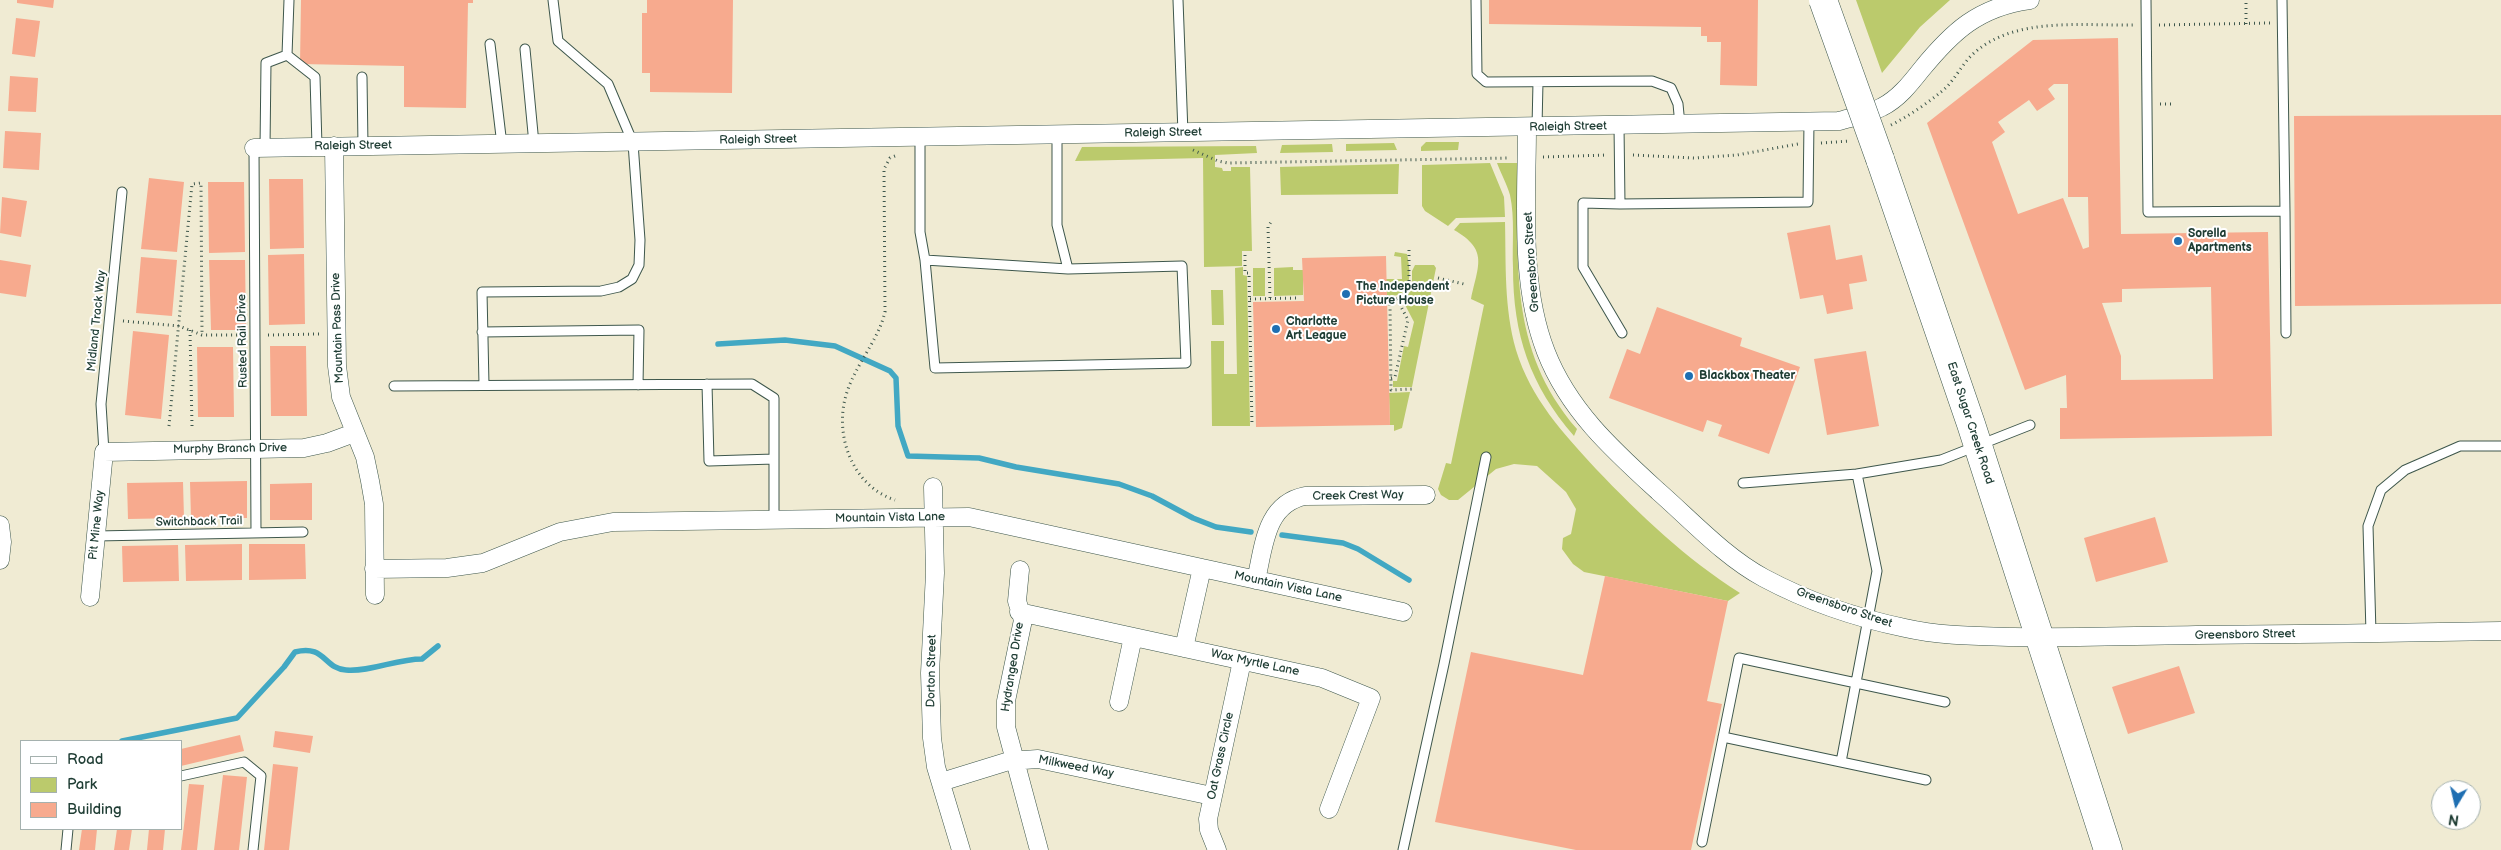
<!DOCTYPE html>
<html>
<head>
<meta charset="utf-8">
<style>
	body { margin:0 }
	#map { position:relative; width:2501px; height:850px; overflow:hidden; background:#f0ebd3; font-family:"Balsamiq Sans",sans-serif }
	canvas { display:block }
	.legend { position:absolute; left:20px; top:740px; width:162px; height:90px; box-sizing:border-box; background:#fff; border:1px solid #a5b1ae; margin:0; padding:6px 9px; list-style:none; font-size:15px; color:#1f3d34 }
	.legend li { display:flex; align-items:center; gap:10px; height:25px }
	.legend b { width:25px; border:1px solid #a5b1ae }
	.north { position:absolute; left:2431px; top:780px; width:50px; height:50px; box-sizing:border-box; background:#fff; border:1px solid #a5b1ae; border-radius:50%; rotate:189deg; font-size:14px; font-weight:700; line-height:20px; text-align:center; color:#1f3d34 }
	.north::after { content:''; display:block; margin:auto; width:18px; height:22px; background:#1f6fb2; clip-path:polygon(50% 0,100% 100%,50% 72%,0 100%) }
</style>
</head>
<body>
<div id="map">
<canvas width="2501" height="850"></canvas>
<ul class="legend">
<li><b style="height:6px;background:#fff"></b>Road</li>
<li><b style="height:14px;background:#bbca6c"></b>Park</li>
<li><b style="height:14px;background:#f7aa8e"></b>Building</li>
</ul>
<div class="north">N</div>
</div>
<script>
const g = document.querySelector('canvas').getContext('2d');
g.lineJoin = 'round';
function paint(path, color) {
  g.fillStyle = color;
  g.fill(path, 'evenodd');
}
function trace(path, color, width, dash) {
  g.strokeStyle = color;
  g.lineWidth = width;
  g.lineCap = dash ? 'butt' : 'round';
  g.setLineDash(dash || []);
  g.stroke(path);
}
function label(font, color, halo, rows, align = 'center') {
  g.font = font + ' "Balsamiq Sans",sans-serif';
  g.lineWidth = 4;
  g.setLineDash([]);
  g.textBaseline = 'middle';
  g.strokeStyle = halo;
  g.fillStyle = color;
  for (const [text, x, y, turn = 0] of rows) {
    g.save();
    g.translate(x, y);
    g.rotate((+turn || 0) * Math.PI / 180);
    g.textAlign = isNaN(turn) ? turn : align;
    if (halo) g.strokeText(text, 0, 0);
    g.fillText(text, 0, 0);
    g.restore();
  }
}
paint(new Path2D(`
	M1856 0H1950L1920 27 1882 73Z
	M1426 142H1459L1458 150 1421 151V147Z
	M1394 143 1397 150 1346 151V144Z
	M1332 144 1333 152 1280 153 1282 145Z
	M1256 146 1257 153 1215 155V167L1222 168 1223 171H1231V167H1250L1252 251H1242V266L1204 267 1203 158 1075 161 1082 147Z
	M1490 163 1504 197 1505 217 1456 218 1448 226 1425 211 1422 206V165Z
	M1497 163H1517C1519 263 1507 348 1577 429L1574 436C1530 385 1513 335 1513 268 1512 244 1515 218 1510 195 1507 184 1501 174 1497 163Z
	M1399 164 1398 194 1281 195 1280 167Z
	M1505 222C1506 265 1504 308 1516 350 1531 399 1563 433 1596 469 1640 515 1686 559 1740 593L1728 601 1584 572 1573 564 1562 549 1563 538 1571 534 1576 509 1566 492 1537 466 1514 464 1496 469 1458 500H1449L1441 495 1438 489 1446 463 1451 464 1484 305 1471 299C1478 265 1489 250 1454 230L1460 223Z
	M1395 252 1407 254C1411 273 1413 298 1387 296L1386 279H1402L1401 257 1394 256Z
	M1415 265H1434L1436 268 1412 387H1393V381H1397L1404 346 1408 347 1414 322 1403 301 1412 289V271Z
	M1243 267V275L1247 276 1250 426H1212L1211 341H1224V374H1237L1235 268Z
	M1293 267V270H1303V295L1274 296V268Z
	M1253 268H1265V296H1253Z
	M1211 290H1223L1224 325H1212Z
	M1410 392 1402 428 1394 431V425H1390L1389 393Z`), '#bbca6c');
trace(new Path2D(`
	M718 344 785 340 835 346 890 371 896 378 898 426 908 456 979 458 1016 467 1119 484 1152 496 1193 518 1216 527 1251 532
	M1282 535 1343 543 1358 549 1409 580
	M122 741 237 718 284 667 295 652C325 644 324 669 346 670 371 672 396 659 422 659L438 646`), '#42a8c3', 5.5);
paint(new Path2D(`
	M17 0H54L53 8 17 3Z
	M301 0H473V3H468L466 108 404 107V66L300 64Z
	M647 0H733L732 93 650 92V73H642V13H647Z
	M1489 0H1758L1757 86 1720 85 1721 42H1707V36H1701V27L1489 24Z
	M16 18 40 21 35 57 12 54Z
	M2118 38 2121 234 2268 232 2272 436 2060 439V408H2067L2066 375 2025 390 1927 123 2033 40ZM2054 84H2068V197H2088L2089 247 2083 249 2063 198 2018 214 1992 142 2005 132 1998 122 2029 100 2037 111 2055 99 2048 89ZM2211 287 2213 379 2121 380V356L2102 303 2122 302V289Z
	M10 76 38 78 36 112 8 111Z
	M2501 115V304L2295 306 2294 116Z
	M5 131 41 133 39 170 3 168Z
	M149 178 184 182 177 252 141 249Z
	M269 179H303L304 248 270 249Z
	M208 182H244L245 252 209 253Z
	M2 197 27 201 21 237 0 233Z
	M1830 225 1836 260 1862 255 1867 281 1849 284 1853 309 1827 314 1823 295 1800 299 1787 233Z
	M304 254 305 324 269 325 268 255Z
	M1386 256 1390 425 1256 427 1253 302 1304 301 1302 258Z
	M141 257 177 260 172 316 136 313Z
	M0 260 31 265 26 297 0 293Z
	M209 260H245L246 330H211Z
	M1657 307 1742 338 1740 346 1800 367 1769 454 1718 436 1722 425 1707 420 1703 432 1609 398 1627 349 1640 354Z
	M133 331 169 335 161 419 125 415Z
	M270 346H306L307 416H271Z
	M197 347H233L234 417H198Z
	M1866 351 1879 426 1827 435 1814 359Z
	M247 481V518H191L190 482Z
	M183 482 184 518 128 519 127 483Z
	M312 483V520H270V484Z
	M2155 517 2168 562 2096 582 2084 538Z
	M242 544V580L186 581 185 545Z
	M249 544H305L306 579 249 580Z
	M178 545 179 581 123 582 122 546Z
	M1605 576 1728 601 1707 701 1722 704 1691 850H1576L1435 822 1471 652 1583 675Z
	M2179 666 2195 713 2128 734 2112 687Z
	M275 731 313 736 310 753 273 747Z
	M240 735 244 751 181 766V749Z
	M273 764 298 767 289 850H264Z
	M223 775 247 777 239 850H214Z
	M189 784 204 785 197 850H181Z
	M82 829H97L95 850H79Z
	M117 829H132L129 850H114Z
	M149 829H165L163 850H147Z`), '#f7aa8e');
const lane = new Path2D(`
	M289 0 287 55 315 77 317 146
	M1178 0 1183 133
	M1476 0 1477 74 1486 82 1652 81 1671 88 1678 104 1680 125
	M2146 0 2148 212 2285 211 2282 0
	M490 44 502 145
	M525 49 534 144
	M362 77 363 146
	M1619 126 1620 204 1808 202 1809 122
	M1537 127 1538 82
	M920 137V232L925 260 1068 269
	M254 148 256 533
	M265 148 266 63 287 55
	M1620 204 1583 203V267L1622 333
	M2285 211 2286 333
	M925 260 935 368 1186 363 1182 266 1068 269 1057 225V134
	M482 332 639 330 638 385
	M707 384 709 461 774 459
	M484 385 482 292 601 291 619 287 632 279 639 265 640 240 633 143 608 84 558 41 553 0
	M394 386 752 384 774 398V520
	M104 452 101 404 122 192
	M1743 483 1857 474
	M96 536 303 532
	M2371 633 2368 526 2381 490 2405 470 2460 446H2501
	M1723 737 1926 780
	M1841 762 1877 571 1857 474 1941 460 2030 425
	M181 776 244 762 261 776 253 850
	M1702 842 1739 658 1945 702
	M66 850 68 829
	M1403 850 1444 664 1486 457`);
const street = new Path2D(`
	M1527 127C1527 200 1519 283 1546 352 1569 411 1614 451 1659 492 1692 521 1725 557 1764 578 1807 601 1857 618 1905 628 1940 636 1978 636 2014 637 2075 638 2136 636 2196 635 2298 634 2399 633 2501 631
	M334 146 337 366 341 397 365 457 370 481 374 504 375 595
	M254 148 1839 121C1853 117 1869 114 1882 107 1898 99 1910 84 1921 70 1952 32 1978 7 2030 0
	M933 487 935 573 930 673 932 738 936 767 961 850
	M0 525 2 542 0 560
	M374 569 447 568 483 563 560 532 613 522 969 517 1403 612
	M1020 570 1017 601 1023 620 1006 701V727L1039 850
	M1256 580C1264 547 1265 504 1305 496L1426 495
	M90 597 104 452 304 448 327 443 354 433
	M1019 612 1322 678 1371 698 1329 809
	M1184 648 1202 568
	M1119 702 1133 637
	M941 782 1009 761 1038 759 1212 796
	M1217 850 1209 830 1208 819 1242 661`);
const primary = new Path2D(`
	M1880 159 1971 424 2108 850`);
trace(lane, '#3e574c', 11);
trace(street, '#3e574c', 19);
trace(primary, '#3e574c', 29);
trace(new Path2D(`
	M2246 24V0
	M2159 25 2270 23
	M2160 104H2172
	M1891 125C1909 116 1926 104 1941 92 1954 82 1961 65 1973 54 2014 16 2083 26 2135 25
	M1821 143 1850 141
	M1193 150 1218 161 1228 163 1509 158
	M1633 155 1695 158 1737 155 1798 144
	M895 156 890 158 884 169 885 312C878 341 856 364 847 392 833 434 852 486 895 500
	M1543 157 1607 155
	M1409 250V291L1390 303 1391 390 1414 389
	M1245 255V273H1249L1252 426
	M1438 278 1464 284
	M1270 298 1268 227 1271 222
	M1250 299 1298 298
	M123 321 179 326 202 335H242
	M190 330 192 426
	M268 335 319 334
	M1391 378 1395 377 1408 320 1397 299
	M169 426 192 184 201 183 202 335`), '#3e574c', 3, [1, 4]);
trace(lane, '#fff', 9);
trace(street, '#fff', 18);
trace(primary, '#fff', 28);
const primaryBridge = new Path2D(`
	M1823 0 1880 159`);
trace(primaryBridge, '#3e574c', 29, []);
trace(primaryBridge, '#fff', 28);
for (const [x, y, r, color] of [
	[2178,241,5,"#1f6fb2"],
	[1346,294,5,"#1f6fb2"],
	[1276,329,5,"#1f6fb2"],
	[1689,376,5,"#1f6fb2"]
]) {
  const dot = new Path2D();
  dot.arc(x, y, r, 0, 2 * Math.PI);
  g.fillStyle = color;
  g.fill(dot);
  trace(dot, '#fff', 2);
}
label('12px', '#1f3d34', '#fff', [
	["Raleigh Street",1568,127,-1],
	["Raleigh Street",1163,133,-1],
	["Raleigh Street",758,140,-1],
	["Raleigh Street",353,146,-1],
	["Greensboro Street",1532,262,-94],
	["Midland Track Way",97,321,-84],
	["Mountain Pass Drive",338,328,-92],
	["Rusted Rail Drive",243,341,-91],
	["East Sugar Creek Road",1970,423,72],
	["Murphy Branch Drive",230,449,-1],
	["Creek Crest Way",1358,496,-1],
	["Mountain Vista Lane",890,518,-1],
	["Switchback Trail",199,522,-1],
	["Pit Mine Way",97,525,-84],
	["Mountain Vista Lane",1288,587,12],
	["Greensboro Street",1844,608,19],
	["Greensboro Street",2245,635,-1],
	["Wax Myrtle Lane",1255,663,12],
	["Hydrangea Drive",1013,667,-81],
	["Dorton Street",932,671,-89],
	["Oat Grass Circle",1221,756,-78],
	["Milkweed Way",1076,767,11]
]);
label('bold 12px', '#1f3d34', '#fff', [
	["Sorella",2188,234],
	["Apartments",2188,248],
	["The Independent",1356,287],
	["Picture House",1356,301],
	["Charlotte",1286,322],
	["Art League",1286,336],
	["Blackbox Theater",1699,376]
], 'left');
</script>
</body>
</html>
